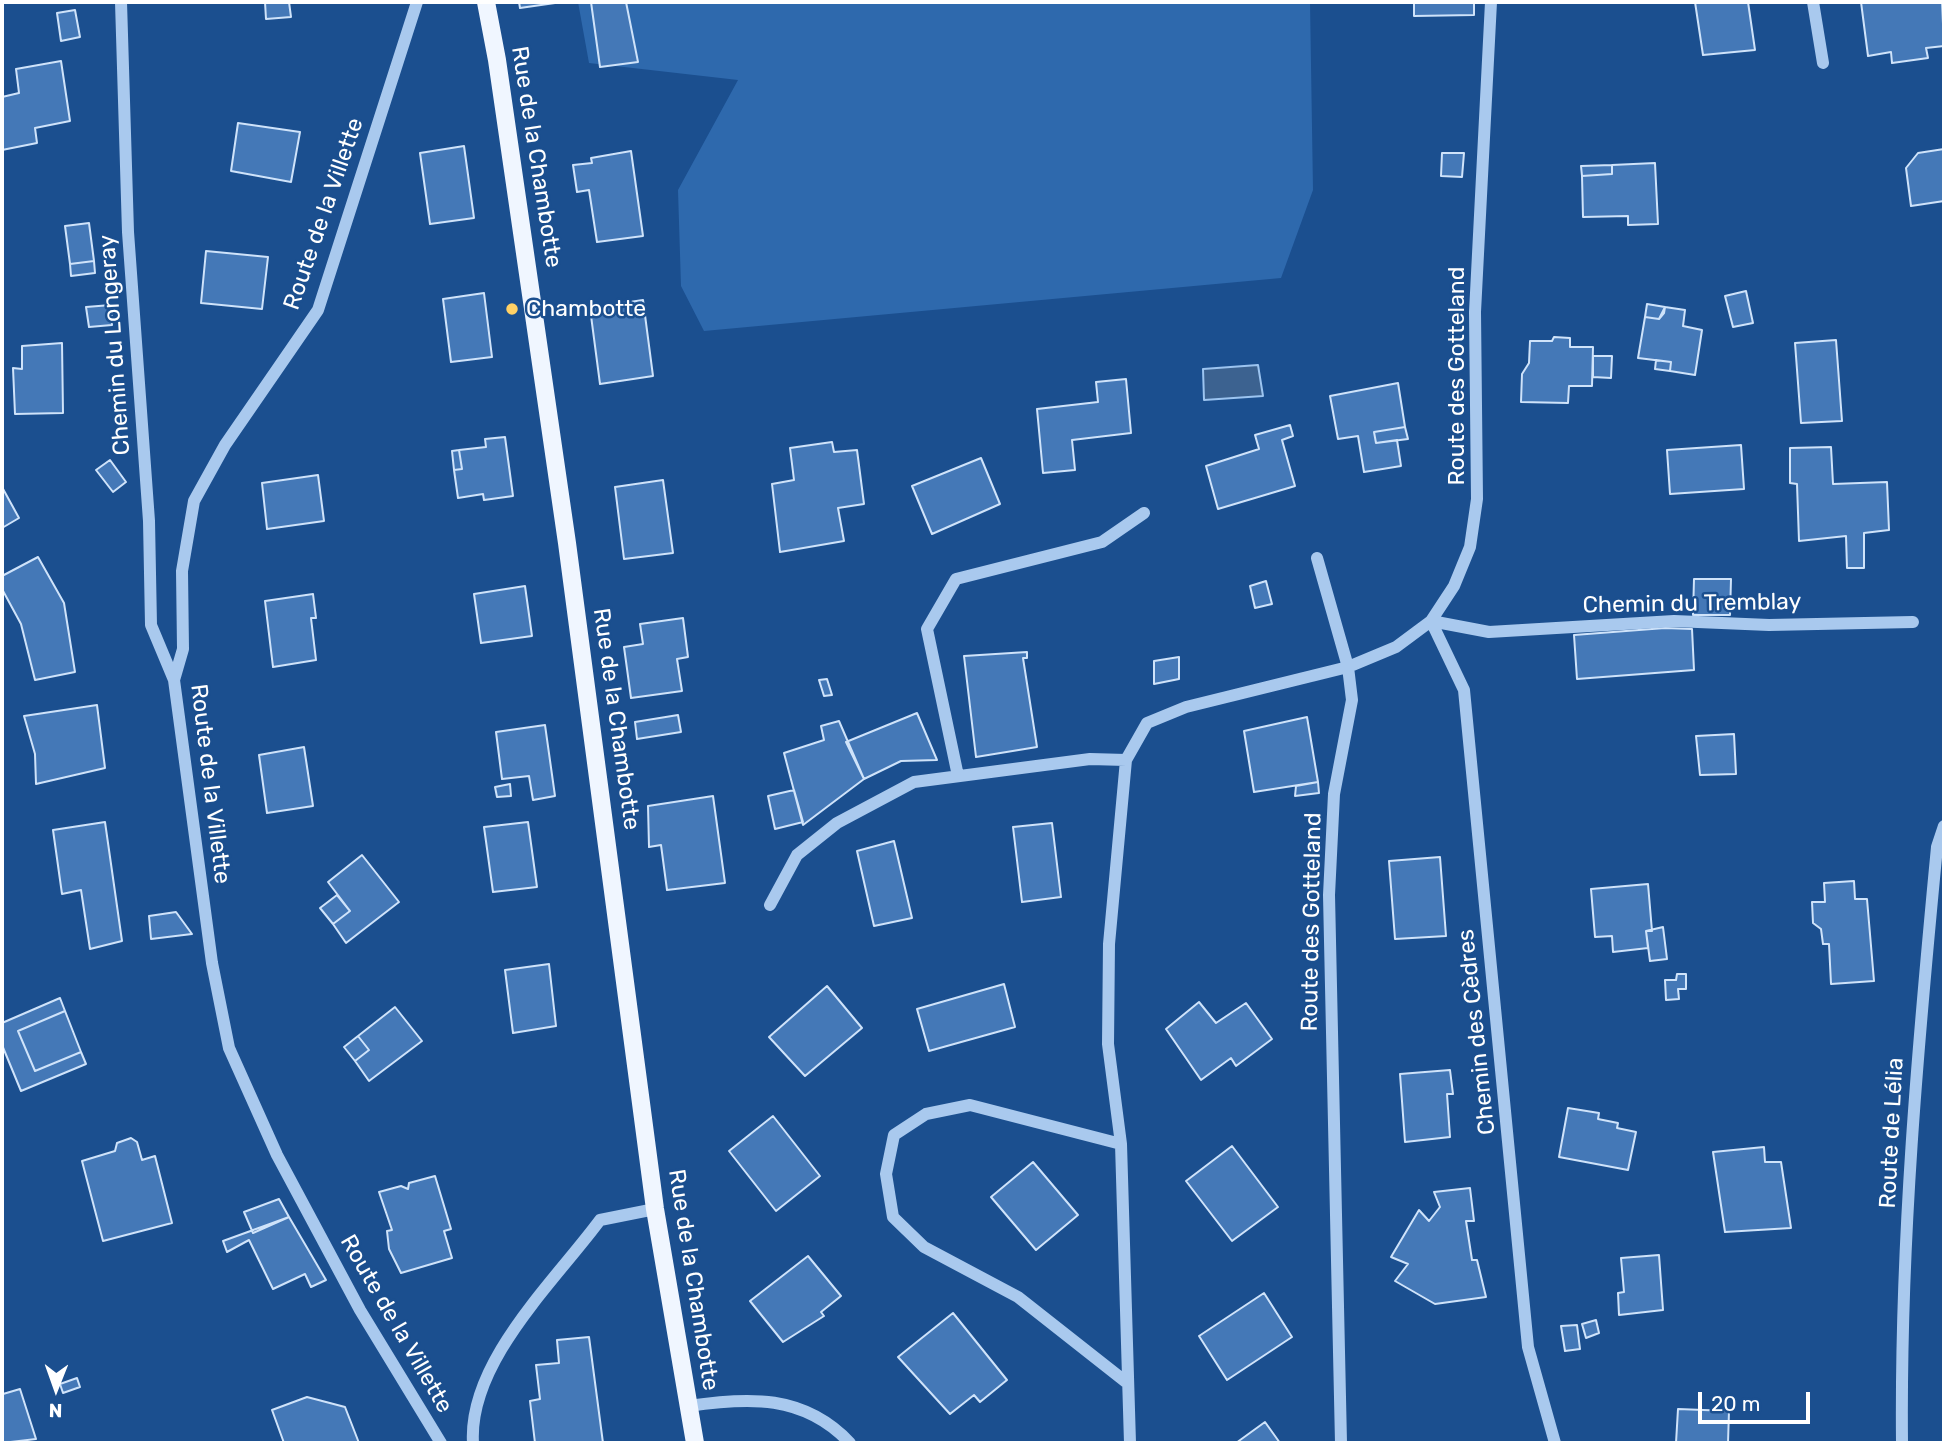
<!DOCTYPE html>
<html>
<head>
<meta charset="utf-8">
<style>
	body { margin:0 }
	#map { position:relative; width:1946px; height:1445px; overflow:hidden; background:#1b4f8f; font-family:Rubik,sans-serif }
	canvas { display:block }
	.frame { position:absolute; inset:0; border:4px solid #fff; pointer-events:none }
	.north { position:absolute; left:21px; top:1354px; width:70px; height:70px; -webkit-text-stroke:5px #1b4f8f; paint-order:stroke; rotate:181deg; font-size:19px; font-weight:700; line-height:28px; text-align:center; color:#fff }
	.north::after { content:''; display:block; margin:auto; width:24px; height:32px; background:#fff; clip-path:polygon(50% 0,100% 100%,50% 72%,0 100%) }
	.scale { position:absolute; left:1698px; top:1392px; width:112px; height:32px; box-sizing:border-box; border:4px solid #fff; border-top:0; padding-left:9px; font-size:21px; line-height:24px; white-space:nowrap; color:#fff; -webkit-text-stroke:5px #1b4f8f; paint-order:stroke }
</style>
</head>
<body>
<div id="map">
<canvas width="1946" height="1445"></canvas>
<div class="frame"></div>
<div class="north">N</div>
<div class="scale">20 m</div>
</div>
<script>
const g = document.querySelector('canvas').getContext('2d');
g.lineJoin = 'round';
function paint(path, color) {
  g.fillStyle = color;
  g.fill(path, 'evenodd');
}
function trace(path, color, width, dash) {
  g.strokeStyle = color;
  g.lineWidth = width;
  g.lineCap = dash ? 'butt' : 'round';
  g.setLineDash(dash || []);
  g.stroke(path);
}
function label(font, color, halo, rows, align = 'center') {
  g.font = font + ' Rubik,sans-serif';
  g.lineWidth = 5;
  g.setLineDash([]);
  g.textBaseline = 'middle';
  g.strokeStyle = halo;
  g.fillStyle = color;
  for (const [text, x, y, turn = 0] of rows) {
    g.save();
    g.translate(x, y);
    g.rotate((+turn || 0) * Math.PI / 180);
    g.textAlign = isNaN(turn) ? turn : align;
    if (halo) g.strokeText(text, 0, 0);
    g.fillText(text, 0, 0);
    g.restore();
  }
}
paint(new Path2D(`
	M578 2H1310L1313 190 1281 278 704 331 681 286 678 190 738 80 589 63Z`), '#2e69ad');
const water = new Path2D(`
	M1258 365 1263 396 1204 400 1203 369Z`);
paint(water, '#3c6290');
trace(water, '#9cc4f0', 2);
const building = new Path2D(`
	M265 2H289L291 17 266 19Z
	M519 2H562L520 8Z
	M591 2H626L638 62 600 67Z
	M1414 2H1474V15L1414 16Z
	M1695 2H1748L1755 50 1703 55Z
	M1861 2H1942L1944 46 1926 48 1928 58 1892 63 1891 52 1868 56Z
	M75 10 80 37 61 41 57 13Z
	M61 61 70 121 35 128 37 143 2 150V97L19 93 16 69Z
	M238 123 300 132 291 182 231 171Z
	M464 146 474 218 430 224 420 153Z
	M1944 149V201L1911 206 1906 168 1918 153Z
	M631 151 643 236 597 242 589 190 577 192 573 165 592 163 591 158Z
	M1442 153H1464L1462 177 1441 176Z
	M1655 163 1658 224 1628 225V216L1583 217 1582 176 1612 174V165Z
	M1612 165V174L1582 176 1581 166Z
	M89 223 94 261 70 264 65 226Z
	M206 251 268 257 262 309 201 303Z
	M94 261 95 273 71 276 70 264Z
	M1746 291 1753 323 1733 327 1725 296Z
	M484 293 492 357 451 362 443 299Z
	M643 300 653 376 600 384 590 308Z
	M1647 304 1665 307 1664 313 1659 319 1645 317Z
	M111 305 112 325 89 327 86 307Z
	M1665 307 1685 310 1683 326 1702 330 1695 375 1670 371 1671 362 1638 358 1645 317 1659 319Z
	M1554 337 1570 338V347H1593L1592 386H1569L1568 403 1521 402 1522 374 1529 363 1530 341H1552Z
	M1836 340 1842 421 1801 423 1795 343Z
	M62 343 63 413 15 414 13 368 22 369V346Z
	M1593 356H1612L1611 378 1593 377Z
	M1656 360 1671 362 1670 371 1655 369Z
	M1126 379 1131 433 1072 440 1075 470 1043 473 1037 409 1098 402 1096 382Z
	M1398 383 1405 427 1374 432 1376 443 1397 440 1401 466 1364 472 1358 436 1338 439 1330 396Z
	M1290 425 1293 436 1282 440 1295 486 1218 509 1206 466 1259 449 1255 435Z
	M1405 427 1408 439 1376 443 1374 432Z
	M505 437 513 496 484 500 483 494 458 498 454 470 462 469 459 450 486 447 485 439Z
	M832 442 834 452 857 450 864 504 838 508 844 541 780 552 772 484 794 480 790 448Z
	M1741 445 1744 489 1670 494 1667 450Z
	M1831 447 1833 484 1887 482 1889 530 1864 533V568H1847L1846 536 1799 541 1797 484 1790 483V448Z
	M459 450 462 469 454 470 452 451Z
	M981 458 1000 504 932 534 912 486Z
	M110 460 126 482 113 492 96 470Z
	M318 475 324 521 267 529 262 483Z
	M663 480 673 553 624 559 615 487Z
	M2 487 19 518 2 528Z
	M38 557 64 603 75 672 35 680 21 624 2 589V576Z
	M1694 579H1731L1730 615H1693Z
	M1266 581 1272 604 1255 608 1250 586Z
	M525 586 532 636 481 643 474 594Z
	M313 594 316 618H311L316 660 273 667 265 601Z
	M683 618 688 657 677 659 682 691 631 698 624 647 643 644 640 624Z
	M1665 628 1692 629 1694 670 1577 679 1574 635Z
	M1027 652V658H1023L1037 747 976 757 964 656Z
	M1179 657V679L1154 684V661Z
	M827 679 832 695 824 696 819 680Z
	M97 705 105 768 36 784 35 754 24 716Z
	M917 713 937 760 901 761 864 779 846 742Z
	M678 715 681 732 637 739 635 722Z
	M1307 717 1318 782 1254 792 1244 731Z
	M839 721 864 779 803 825 784 753 824 740 821 726Z
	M545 725 555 796 533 800 529 776 502 779 496 732Z
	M1734 734 1736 774 1700 775 1696 736Z
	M304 747 313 806 267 813 259 755Z
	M1318 782 1319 793 1295 796 1296 786Z
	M510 784 511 796 497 797 495 787Z
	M794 790 803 822 775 829 768 796Z
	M713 796 725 883 667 890 661 845 649 847 648 806Z
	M105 822 122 941 90 949 81 890 62 894 53 830Z
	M528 822 537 887 493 892 484 827Z
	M1052 823 1061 897 1022 902 1013 827Z
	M894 841 912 918 874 926 857 851Z
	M362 855 399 902 346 943 333 924 350 911 328 882Z
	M1440 857 1446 936 1395 939 1389 861Z
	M1854 881 1855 899H1867L1874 981 1831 984 1829 944H1823L1821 929 1813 923 1812 902H1825L1824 883Z
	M1648 884 1652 931H1646L1648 948 1613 952 1612 936 1595 937 1591 889Z
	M337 895 350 911 333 924 320 908Z
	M176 912 192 934 151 939 149 916Z
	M1663 927 1667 959 1650 961 1646 931Z
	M549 964 556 1026 513 1033 505 970Z
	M1677 974H1686V989H1678L1679 999 1666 1000 1665 980H1676Z
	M1004 984 1015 1027 929 1051 917 1009Z
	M827 986 862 1028 805 1076 769 1037Z
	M60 998 65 1011 18 1031 35 1071 81 1052 86 1064 21 1091 2 1045V1023Z
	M1199 1002 1216 1023 1246 1003 1272 1039 1236 1066 1231 1058 1201 1080 1166 1029Z
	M395 1007 422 1041 369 1081 355 1061 369 1050 358 1036Z
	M65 1011 81 1052 35 1071 18 1031Z
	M358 1036 369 1050 355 1061 344 1047Z
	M1450 1070 1453 1094H1447L1450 1137 1405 1142 1400 1074Z
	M1568 1108 1599 1113 1598 1119 1618 1123 1617 1128 1636 1132 1628 1170 1559 1157Z
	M773 1116 820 1176 776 1211 729 1151Z
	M131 1138 137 1142 142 1160 155 1156 172 1223 103 1241 82 1161 115 1151 117 1143Z
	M1232 1146 1278 1207 1232 1241 1186 1181Z
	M1764 1147 1765 1162H1781L1791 1228 1725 1232 1713 1152Z
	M1033 1162 1078 1215 1036 1250 991 1197Z
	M435 1176 451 1229 444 1231 452 1258 401 1273 389 1249 387 1231 392 1230 379 1192 401 1186 408 1189 409 1183Z
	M1470 1188 1474 1221H1466L1472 1260H1477L1486 1297 1435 1304 1395 1281 1408 1264 1391 1257 1419 1210 1429 1221 1440 1207 1434 1192Z
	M279 1199 289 1217 253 1233 244 1212Z
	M289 1217 326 1280 311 1287 305 1274 273 1289 249 1240 227 1252 223 1241Z
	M1659 1255 1663 1310 1619 1315 1618 1293 1624 1292 1621 1258Z
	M808 1256 841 1296 821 1312 824 1316 783 1342 750 1301Z
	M1264 1293 1292 1337 1227 1380 1199 1336Z
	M953 1313 1007 1380 980 1402 974 1395 950 1414 898 1357Z
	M1596 1320 1599 1333 1586 1338 1582 1324Z
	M1577 1325 1580 1349 1565 1351 1561 1326Z
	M589 1337 603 1443H535L530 1401 540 1399 536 1365 559 1363 557 1340Z
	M77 1378 80 1387 63 1393 60 1384Z
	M20 1389 36 1439 2 1443V1390L3 1394Z
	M307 1397 345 1407 359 1443H284L272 1410Z
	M1678 1409 1729 1411 1728 1443H1676Z
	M1265 1422 1280 1443H1236Z`);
paint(building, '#4478b7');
trace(building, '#cfe3fa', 2);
trace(new Path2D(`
	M121 2 128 232 149 521 151 625 174 680
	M417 2 318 310 225 445 194 501 182 571 183 649 174 680 212 963 229 1048 277 1155 360 1310 441 1443
	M1813 2 1823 63
	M1317 558 1348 667 1352 700 1334 794 1329 895 1341 1443
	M1431 621 1464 690 1528 1347 1555 1443
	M1431 621 1489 632 1674 621 1769 625 1913 622
	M958 776 927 629 956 579 1102 542 1144 513
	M770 905 797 855 837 823 914 782 1090 759 1126 760
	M1121 1144 970 1105 926 1114 894 1135 886 1174 893 1217 924 1247 1018 1297 1126 1382
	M688 1406C748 1397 804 1394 850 1443
	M473 1443C468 1362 555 1281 600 1220L655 1209
	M1130 1443 1121 1144 1108 1044 1109 944 1126 760 1147 723 1186 707 1348 667 1396 647 1431 621 1454 586 1470 547 1477 499 1475 312 1491 2
	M1902 1443C1900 1244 1918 1045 1937 847L1944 826`), '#a9c9ee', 12);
trace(new Path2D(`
	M486 2 497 60 567 543 655 1209 695 1443`), '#f0f6ff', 18);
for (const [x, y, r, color] of [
	[512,309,7,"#ffd166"]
]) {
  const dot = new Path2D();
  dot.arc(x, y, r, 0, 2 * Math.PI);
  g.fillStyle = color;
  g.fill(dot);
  trace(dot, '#1b4f8f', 2.5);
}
label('23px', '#fff', '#1b4f8f', [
	["Rue de la Chambotte",536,157,81],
	["Route de la Villette",324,214,-71],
	["Chemin du Longeray",115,345,-94],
	["Route des Gotteland",1457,376,-90],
	["Chemin du Tremblay",1692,604,-1],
	["Rue de la Chambotte",616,719,82],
	["Route de la Villette",210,784,83],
	["Route des Gotteland",1312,922,-89],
	["Chemin des Cèdres",1477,1032,-96],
	["Route de Lélia",1892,1133,-87],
	["Rue de la Chambotte",693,1280,81],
	["Route de la Villette",396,1324,60]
]);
label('23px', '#fff', '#1b4f8f', [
	["Chambotte",526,309]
], 'left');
</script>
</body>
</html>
